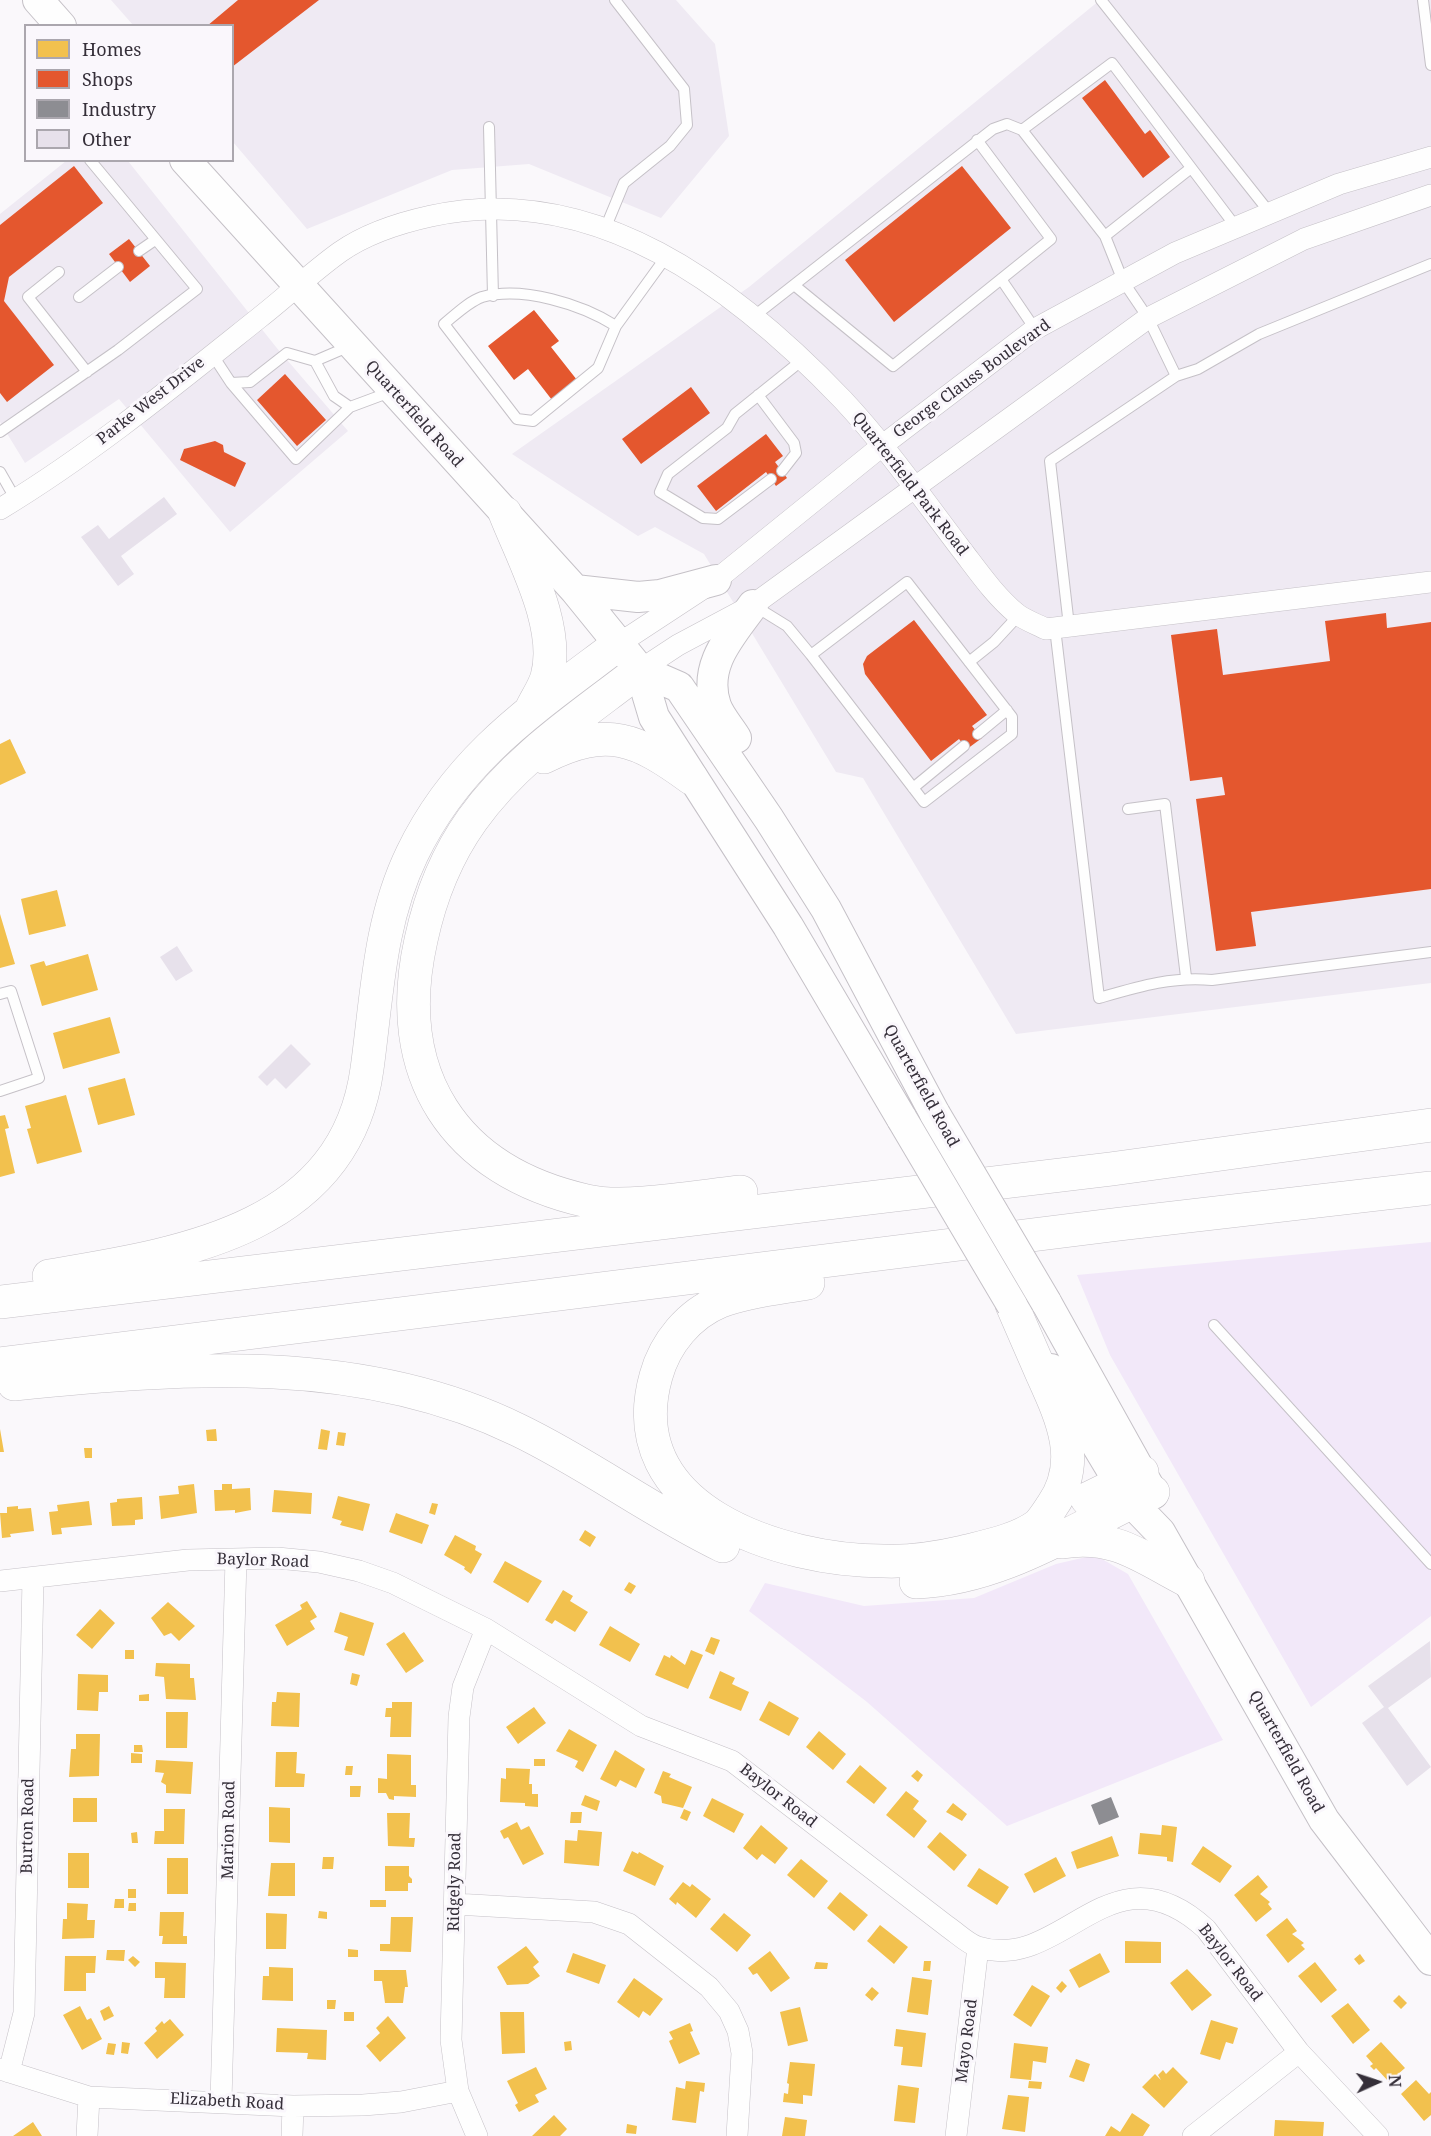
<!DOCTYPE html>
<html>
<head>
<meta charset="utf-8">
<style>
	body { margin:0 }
	#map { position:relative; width:1431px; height:2136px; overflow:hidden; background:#faf8fb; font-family:"Noto Serif",serif }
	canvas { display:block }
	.legend { position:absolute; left:24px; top:24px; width:210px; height:138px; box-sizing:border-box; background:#faf7fc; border:2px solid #aba7ae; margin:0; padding:8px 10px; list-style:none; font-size:18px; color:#352f39 }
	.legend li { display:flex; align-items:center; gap:12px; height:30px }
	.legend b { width:30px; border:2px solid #aba7ae }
	.north { position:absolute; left:1347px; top:2052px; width:60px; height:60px; -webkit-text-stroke:4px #faf7fc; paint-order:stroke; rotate:87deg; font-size:16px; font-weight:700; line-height:24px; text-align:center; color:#352f39 }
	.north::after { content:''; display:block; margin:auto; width:21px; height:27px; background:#352f39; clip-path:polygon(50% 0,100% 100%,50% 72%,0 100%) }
</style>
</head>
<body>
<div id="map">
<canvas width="1431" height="2136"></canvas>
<ul class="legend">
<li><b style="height:16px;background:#f2c14e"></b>Homes</li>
<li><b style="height:16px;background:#e4572e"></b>Shops</li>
<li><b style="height:16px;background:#8d8d92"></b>Industry</li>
<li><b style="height:16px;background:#e7e1eb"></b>Other</li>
</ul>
<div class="north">N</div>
</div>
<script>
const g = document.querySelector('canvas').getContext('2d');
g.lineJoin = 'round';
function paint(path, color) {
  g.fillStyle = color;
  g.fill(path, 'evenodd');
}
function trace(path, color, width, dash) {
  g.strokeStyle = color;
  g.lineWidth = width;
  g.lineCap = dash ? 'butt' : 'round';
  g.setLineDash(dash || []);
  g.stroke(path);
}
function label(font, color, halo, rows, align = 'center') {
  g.font = font + ' "Noto Serif",serif';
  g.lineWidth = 6;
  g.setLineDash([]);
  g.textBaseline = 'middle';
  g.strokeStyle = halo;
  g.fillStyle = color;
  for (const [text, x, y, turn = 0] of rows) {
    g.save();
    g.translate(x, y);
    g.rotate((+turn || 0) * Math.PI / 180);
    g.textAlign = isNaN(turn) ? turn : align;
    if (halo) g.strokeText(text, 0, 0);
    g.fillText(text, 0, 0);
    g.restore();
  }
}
paint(new Path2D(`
	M111 0H676L715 44 729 136 661 218 529 164 452 170 307 229 233 142 232 26 133 25Z
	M1100 0H1431V983L1016 1034 863 778 836 772 704 554 655 527 638 536 512 454 749 287Z
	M66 161H128L276 347 348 431 230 532 119 399 25 463 0 422V214Z`), '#efeaf3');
paint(new Path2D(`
	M1431 1242V1616L1311 1707 1110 1355 1077 1275Z
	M1095 1555 1128 1574 1223 1740 1007 1826 867 1702 749 1611 765 1583 864 1606 974 1598 1056 1564Z`), '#f2e8f9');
paint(new Path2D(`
	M10 739 26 773 0 785V744Z
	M57 890 66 926 29 935 21 899Z
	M0 914 15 964 0 968Z
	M88 954 98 990 42 1006 30 965 44 961 46 966Z
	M110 1017 120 1053 63 1069 53 1033Z
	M125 1078 135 1115 98 1125 88 1088Z
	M66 1095 82 1152 37 1164 27 1129 31 1128 25 1106Z
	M5 1115 9 1128 5 1129 15 1173 0 1177V1116Z
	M0 1429 4 1452H0Z
	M216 1429 217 1441H207L206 1430Z
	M321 1429 330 1431 327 1450 318 1449Z
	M338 1432 346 1433 344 1446 336 1445Z
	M84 1448H92V1458H85Z
	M194 1484 197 1513 161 1519 159 1496 179 1494 178 1486Z
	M222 1484H232V1489L250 1488 251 1510 235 1513V1510L215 1511 214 1490H222Z
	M274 1490 312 1493 311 1514 272 1512Z
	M338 1496 370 1504 363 1531 340 1525 342 1521 332 1518Z
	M142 1497 143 1519 135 1520V1525L112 1526 110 1503 117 1502V1499Z
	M89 1501 92 1525 61 1528 62 1534 52 1535 49 1512 58 1511 57 1505Z
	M432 1503 438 1504 435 1515 429 1513Z
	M18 1506V1509L31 1508 34 1531 10 1534 11 1537 2 1538 0 1513H7V1507Z
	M396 1513 429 1525 422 1544 389 1532Z
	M585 1530 596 1537 590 1547 579 1540Z
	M455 1535 476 1546 475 1550 482 1554 471 1574 464 1569 465 1567 444 1555Z
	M505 1561 542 1581 528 1603 493 1582Z
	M629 1582 636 1586 631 1594 624 1590Z
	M563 1590 573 1596 570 1601 588 1612 575 1632 555 1620 552 1624 545 1620Z
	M307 1601 317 1617 310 1621 315 1629 287 1646 275 1625 302 1609 300 1605Z
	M168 1602 195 1626 179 1641 171 1633 164 1636 151 1618Z
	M100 1609 115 1623 92 1649 76 1635Z
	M340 1612 374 1623 364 1656 344 1650 348 1637 334 1632Z
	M610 1626 640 1644 630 1662 599 1645Z
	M404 1632 424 1661 406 1673 386 1644Z
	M711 1637 720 1640 714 1655 705 1651Z
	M125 1650H134V1659H125Z
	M691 1650 703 1655 688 1689 655 1675 664 1655 670 1658 671 1655 685 1665Z
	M156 1663 190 1664V1678H194L196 1700 166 1699 164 1677 155 1676Z
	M720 1671 735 1678 732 1684 749 1692 741 1711 709 1698Z
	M352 1673 360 1675 357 1686 350 1684Z
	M78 1674 108 1675V1692H99L98 1711 77 1710Z
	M277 1692 300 1693 299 1727 271 1726 272 1702H276Z
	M149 1694V1701H139V1695Z
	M769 1701 799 1718 789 1736 759 1720Z
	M392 1702H412L411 1737H390L391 1717H385L386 1708H392Z
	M534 1707 546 1723 518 1744 506 1727Z
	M166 1712H188L187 1748H166Z
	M569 1729 597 1745 583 1772 575 1767 578 1761 556 1751Z
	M819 1731 846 1754 833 1770 806 1747Z
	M76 1734H100L99 1776 69 1777 71 1749H76Z
	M134 1745H142L143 1752H134Z
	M615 1750 645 1769 636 1788 620 1780 616 1787 600 1779Z
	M276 1752H297L296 1773 305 1774 304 1787H275Z
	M131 1753 142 1754V1763H131Z
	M387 1754 411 1755V1785H416V1797L394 1796V1800L389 1799 386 1793H378V1778L387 1779Z
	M534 1759H545V1766H534Z
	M156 1760 193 1762 191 1794 166 1793V1785L161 1782 164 1773 155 1772Z
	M860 1765 887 1788 874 1804 846 1782Z
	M346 1766H353L352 1775H345Z
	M506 1768 530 1769 529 1784H532V1794H538V1807L525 1806V1803L500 1802 501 1778 506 1779Z
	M917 1770 923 1775 918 1782 911 1776Z
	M663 1771 671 1774 669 1777 692 1787 683 1808 662 1803 661 1796 654 1793Z
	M350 1786H361L360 1797H350Z
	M906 1791 919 1801 913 1809 927 1821 914 1838 886 1815Z
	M585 1795 600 1801 597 1811 581 1805Z
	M73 1798H97V1822H73Z
	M712 1798 744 1814 734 1833 703 1816Z
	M953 1803 967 1814 962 1821 946 1812Z
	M269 1807 290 1808V1843L269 1842Z
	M164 1809H185L184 1844H154L155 1831H164Z
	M684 1809 691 1812 687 1821 680 1818Z
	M571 1812H582L581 1823H570Z
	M387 1813H410L409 1838H415L414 1847 388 1846Z
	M517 1822 521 1830 529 1826 544 1854 523 1865 508 1837 504 1839 500 1831Z
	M761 1825 788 1848 775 1864 762 1854 757 1860 743 1848Z
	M1162 1825 1177 1827 1173 1862 1167 1861V1857L1138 1854 1140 1833 1161 1835Z
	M578 1830 602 1832 599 1866 564 1863 565 1840 577 1841Z
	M137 1832 138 1843H132L131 1833Z
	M940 1832 967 1855 954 1871 927 1847Z
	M1112 1836 1119 1856 1077 1869 1071 1852Z
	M1203 1846 1232 1866 1220 1883 1191 1864Z
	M632 1851 638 1854 639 1852 664 1866 655 1886 623 1871Z
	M68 1853H89V1888H68Z
	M323 1857H334L333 1869H322Z
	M1056 1857 1066 1876 1034 1893 1024 1874Z
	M167 1858H188V1894H167Z
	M801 1859 828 1881 814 1898 787 1875Z
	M271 1863H295V1896H268Z
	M385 1866H409V1876L412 1879V1883H408V1891H385Z
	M979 1868 1009 1887 997 1905 967 1886Z
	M1258 1875 1268 1887 1260 1894 1270 1902 1268 1904 1272 1909 1256 1922 1234 1895Z
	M683 1882 690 1887 692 1884 711 1899 696 1918 677 1902 676 1905 669 1899Z
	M128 1889H136V1898H128Z
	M840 1892 868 1915 854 1931 827 1908Z
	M115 1899H124V1908H114Z
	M370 1900H386V1907H370Z
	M67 1903 88 1904 87 1920H95L94 1938 62 1939 63 1919H67Z
	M129 1903H136V1911H128Z
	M319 1911 327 1912V1919L318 1918Z
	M160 1912H184L183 1936H187V1944H162L163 1936H159Z
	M266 1913 287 1914 286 1949H266Z
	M724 1913 751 1935 737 1952 710 1929Z
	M391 1917H413L411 1952 380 1951V1944H390Z
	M1287 1918 1297 1931 1292 1934 1304 1943 1301 1945 1305 1949 1288 1963 1266 1935Z
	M880 1925 908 1947 894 1964 867 1941Z
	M1125 1941 1161 1942V1963H1125Z
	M526 1946 539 1962 533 1967 540 1976 528 1984 507 1985 497 1967Z
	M348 1949 358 1950V1957H348Z
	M107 1950H125L124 1961 106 1960Z
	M770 1951 790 1978 771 1992 757 1973 753 1975 748 1968Z
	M573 1953 606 1965 599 1984 566 1972Z
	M1100 1953 1110 1972 1079 1988 1069 1970Z
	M1360 1954 1365 1961 1359 1965 1354 1959Z
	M65 1956H96L95 1973H86V1991H64Z
	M133 1956 140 1962 135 1967 128 1960Z
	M924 1961H931L930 1971H923Z
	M155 1962 186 1963 185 1998H164L165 1978H155Z
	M816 1962 828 1963 827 1969H814Z
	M1315 1962 1337 1990 1321 2003 1298 1976Z
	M269 1967 293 1968V2001L262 2000 263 1976H269Z
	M1187 1969 1212 1995 1192 2011 1170 1983Z
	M374 1970H406L408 1987H405L403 2003H385L382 1981H374Z
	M912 1977 932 1980 928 2015 907 2012Z
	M634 1978 663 1999 650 2016 643 2011 639 2018 617 2002Z
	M1062 1981 1067 1986 1061 1993 1056 1988Z
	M1032 1985 1050 1996 1031 2027 1013 2015Z
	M872 1987 879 1993 872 2001 865 1995Z
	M1399 1995 1407 2003 1401 2009 1393 2001Z
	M327 2000H336L335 2009H327Z
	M1348 2003 1370 2030 1353 2044 1331 2016Z
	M80 2006 87 2020 91 2018 102 2039 82 2050 63 2015Z
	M109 2006 114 2016 104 2021 100 2011Z
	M800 2007 808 2041 788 2046 780 2012Z
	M344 2012H354V2021H344Z
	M500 2012H524L525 2053 502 2054Z
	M388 2016 406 2038 380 2062 366 2046 380 2033 376 2028Z
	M170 2019 184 2035 157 2059 144 2043 157 2031 155 2028 162 2021 164 2024Z
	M1211 2020 1238 2028 1233 2044 1226 2042 1220 2060 1200 2054Z
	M690 2023 693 2031 690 2032 700 2054 679 2064 669 2041 673 2039 669 2032Z
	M277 2028 327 2030 326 2060 307 2059 308 2053 276 2052Z
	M896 2029 926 2033 922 2067 901 2065 903 2047 894 2046Z
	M571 2041 572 2050 565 2051 564 2042Z
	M122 2042 130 2043 128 2054 121 2053Z
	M1381 2042 1405 2068 1389 2082 1376 2068 1374 2070 1370 2066 1373 2064 1366 2056Z
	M108 2043 116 2044 114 2055 106 2054Z
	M1014 2043 1048 2047 1046 2063 1033 2061 1031 2080 1010 2078Z
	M1076 2059 1090 2064 1084 2082 1069 2077Z
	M790 2062 815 2064 812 2096 803 2095V2104L783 2102 784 2093 788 2094 789 2084 787 2083Z
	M536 2067 547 2089 535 2095 539 2102 519 2112 515 2105 518 2103 507 2081Z
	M1173 2067 1188 2082 1164 2108 1142 2087 1155 2074 1161 2080 1158 2075 1163 2070 1166 2074Z
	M1416 2080 1429 2094 1431 2092V2115L1424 2121 1401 2094Z
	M686 2081 705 2083 704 2092 700 2091 696 2123 672 2120 676 2087 685 2089Z
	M1029 2081 1042 2082 1041 2089 1028 2088Z
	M898 2085 919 2088 915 2123 894 2121Z
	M1008 2095 1029 2097 1025 2132 1002 2129Z
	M1132 2113 1150 2125 1143 2136H1105L1111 2126 1120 2132Z
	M554 2115 567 2129 560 2136H532Z
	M785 2117 807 2120 805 2136H782Z
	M1275 2120 1324 2122 1323 2136H1274Z
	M33 2122 42 2136H13Z
	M627 2124 637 2126 636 2134 626 2133Z`), '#f2c14e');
paint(new Path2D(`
	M238 0H319L232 67V26H207Z
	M1105 80 1145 134 1150 130 1170 157 1143 178 1082 98Z
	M74 166 103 203 9 277 4 301 54 365 7 402 0 393V225Z
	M962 166 1011 228 894 322 845 260Z
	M129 239 150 266 130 282 109 254Z
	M534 310 559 341 551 347 577 380 552 400 528 369 514 380 488 346Z
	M285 374 326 420 297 446 257 400Z
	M691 387 710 413 641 464 622 439Z
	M766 434 783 456 775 462 787 478 776 486 766 472 716 511 697 486Z
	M215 441 223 445 224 452 246 463 235 487 180 460 184 449Z
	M1386 613 1387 628 1431 622V889L1251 912 1256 946 1216 951 1196 799 1225 795 1222 777 1190 781 1171 635 1217 629 1223 675 1330 661 1325 621Z
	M914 620 987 715 972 726 982 738 967 749 959 739 931 761 865 674 863 664 867 656Z`), '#e4572e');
paint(new Path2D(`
	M1111 1797 1119 1817 1099 1825 1091 1805Z`), '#8d8d92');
paint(new Path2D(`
	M164 497 177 514 121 556 134 574 118 586 81 537 98 525 109 539Z
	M177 946 193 971 176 981 160 957Z
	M291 1044 311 1064 286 1089 275 1078 267 1086 258 1077Z
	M1430 1641 1431 1677 1388 1708 1431 1767 1407 1786 1362 1723 1384 1707 1368 1686Z`), '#e7e1eb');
const service = new Path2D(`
	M1101 0 1270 213
	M1423 0 1431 65
	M489 127 493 296
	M605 229 624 183 670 146 687 125 684 89 615 0
	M1105 236 1191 168
	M139 251 155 240
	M59 272 28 297 87 372
	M1001 279 1035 329
	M794 285 893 366 1051 239 977 140
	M79 297 118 267
	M753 317 993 129 1007 124 1022 130
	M616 326C581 304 523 286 482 297 468 302 455 315 444 324L517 419 533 421 598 368 616 326 666 257
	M212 354 231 383 250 382 287 353 315 361 350 346
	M315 361 334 396 350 407 393 391
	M1176 376 1148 318 1123 281 1105 236 1022 130 1112 63 1236 227
	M231 383 296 459 350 407
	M758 395 794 443 796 453 782 471
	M0 432 118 350 197 289 90 160
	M0 472 16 500
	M771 479 718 519 703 518 660 492 668 474 727 428 735 414 801 361
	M907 582 1012 717V734L924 802 811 655Z
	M753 605 787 626 811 655
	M1069 626 1050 461 1176 376 1198 369 1259 334 1431 264
	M1055 628 1099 998C1137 987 1172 976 1212 980L1431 952
	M969 662 994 642 1018 616
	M978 734 1007 710
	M913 788 964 746
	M1128 809 1165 804 1186 977
	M0 994 11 991 39 1078 0 1091
	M1214 1325 1431 1564`);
const minor = new Path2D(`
	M0 509C91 454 175 385 259 318 286 297 312 272 340 252 367 233 399 223 431 216 595 180 736 288 843 400 886 446 923 499 961 549 978 571 995 596 1017 614 1025 620 1036 624 1046 629L1431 582
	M620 643 716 580 883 445 1035 329 1175 253 1339 184 1431 157
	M640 670 678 645 753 605 1148 318 1304 239 1431 195
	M0 1581 188 1560 277 1558 319 1562 359 1571 393 1583 486 1629 641 1726 732 1761 948 1927C957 1933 968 1944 978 1947 1063 1974 1110 1841 1206 1929L1299 2052 1378 2136
	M455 1904 594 1912 629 1924 709 1987 729 2011 738 2031 742 2053 737 2136
	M0 2069 89 2097 293 2106 363 2105 401 2102 458 2091
	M9 2072 24 2013 33 1578
	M221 2101 236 1559
	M87 2136 89 2097
	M292 2136 293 2106
	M477 2136 458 2091 451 2040 459 1717 463 1687 486 1629
	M956 2136 978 1947
	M1193 2136 1299 2052`);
const secondary = new Path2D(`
	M38 0 61 26
	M185 160 575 590 640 670 654 717 788 926 902 1119
	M575 590 638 597 660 595 716 580
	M640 670 679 687 769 819 826 909 935 1114
	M736 738C730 728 720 717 716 706 702 665 731 636 753 605
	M1046 1302 1153 1494
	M1051 1369 1131 1502 1160 1532 1324 1820 1431 1960`);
const motorway = new Path2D(`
	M505 513C523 559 561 627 547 677 544 688 536 699 531 710
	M640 670C581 716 516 758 472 820 447 855 430 898 421 940 391 1074 453 1171 587 1201 625 1210 701 1196 741 1192
	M544 757C608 725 637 739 691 778
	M49 1276C181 1254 345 1230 367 1069 377 996 379 922 412 854 459 756 536 707 620 643
	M808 1283C780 1288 748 1291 721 1301 689 1314 665 1343 656 1376 618 1510 782 1561 884 1561 911 1562 937 1558 963 1552 987 1546 1018 1540 1038 1525 1043 1520 1048 1512 1052 1506 1083 1462 1062 1418 1042 1374 1032 1351 1022 1328 1012 1305
	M0 1302 1111 1169 1431 1125
	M0 1364 1120 1224 1431 1188
	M14 1384C182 1367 361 1353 518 1430 589 1464 652 1512 723 1546
	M1087 1499 1142 1472
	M1062 1542C1115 1533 1143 1558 1188 1581
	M916 1582C1002 1579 1077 1527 1153 1492`);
trace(service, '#c5c1c7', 12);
trace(minor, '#c5c1c7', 22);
trace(secondary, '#c5c1c7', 32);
trace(motorway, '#c5c1c7', 34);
trace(service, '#fefefe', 10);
trace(minor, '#fefefe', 21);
trace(secondary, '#fefefe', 30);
trace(motorway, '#fefefe', 33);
const secondaryBridge = new Path2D(`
	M935 1114 1046 1302
	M902 1119 1012 1305`);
trace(secondaryBridge, '#c5c1c7', 32, []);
trace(secondaryBridge, '#fefefe', 30);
label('16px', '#352f39', '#faf7fc', [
	["George Clauss Boulevard",972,379,-36],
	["Parke West Drive",151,401,-38],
	["Quarterfield Road",414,414,48],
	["Quarterfield Park Road",910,484,52],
	["Quarterfield Road",921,1086,61],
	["Baylor Road",263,1561,2],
	["Quarterfield Road",1286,1752,61],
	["Baylor Road",778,1796,38],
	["Burton Road",28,1826,-89],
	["Marion Road",229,1830,-89],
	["Ridgely Road",455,1882,-89],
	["Baylor Road",1230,1963,52],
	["Mayo Road",967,2041,-83],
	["Elizabeth Road",227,2102,3]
]);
</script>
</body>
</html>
